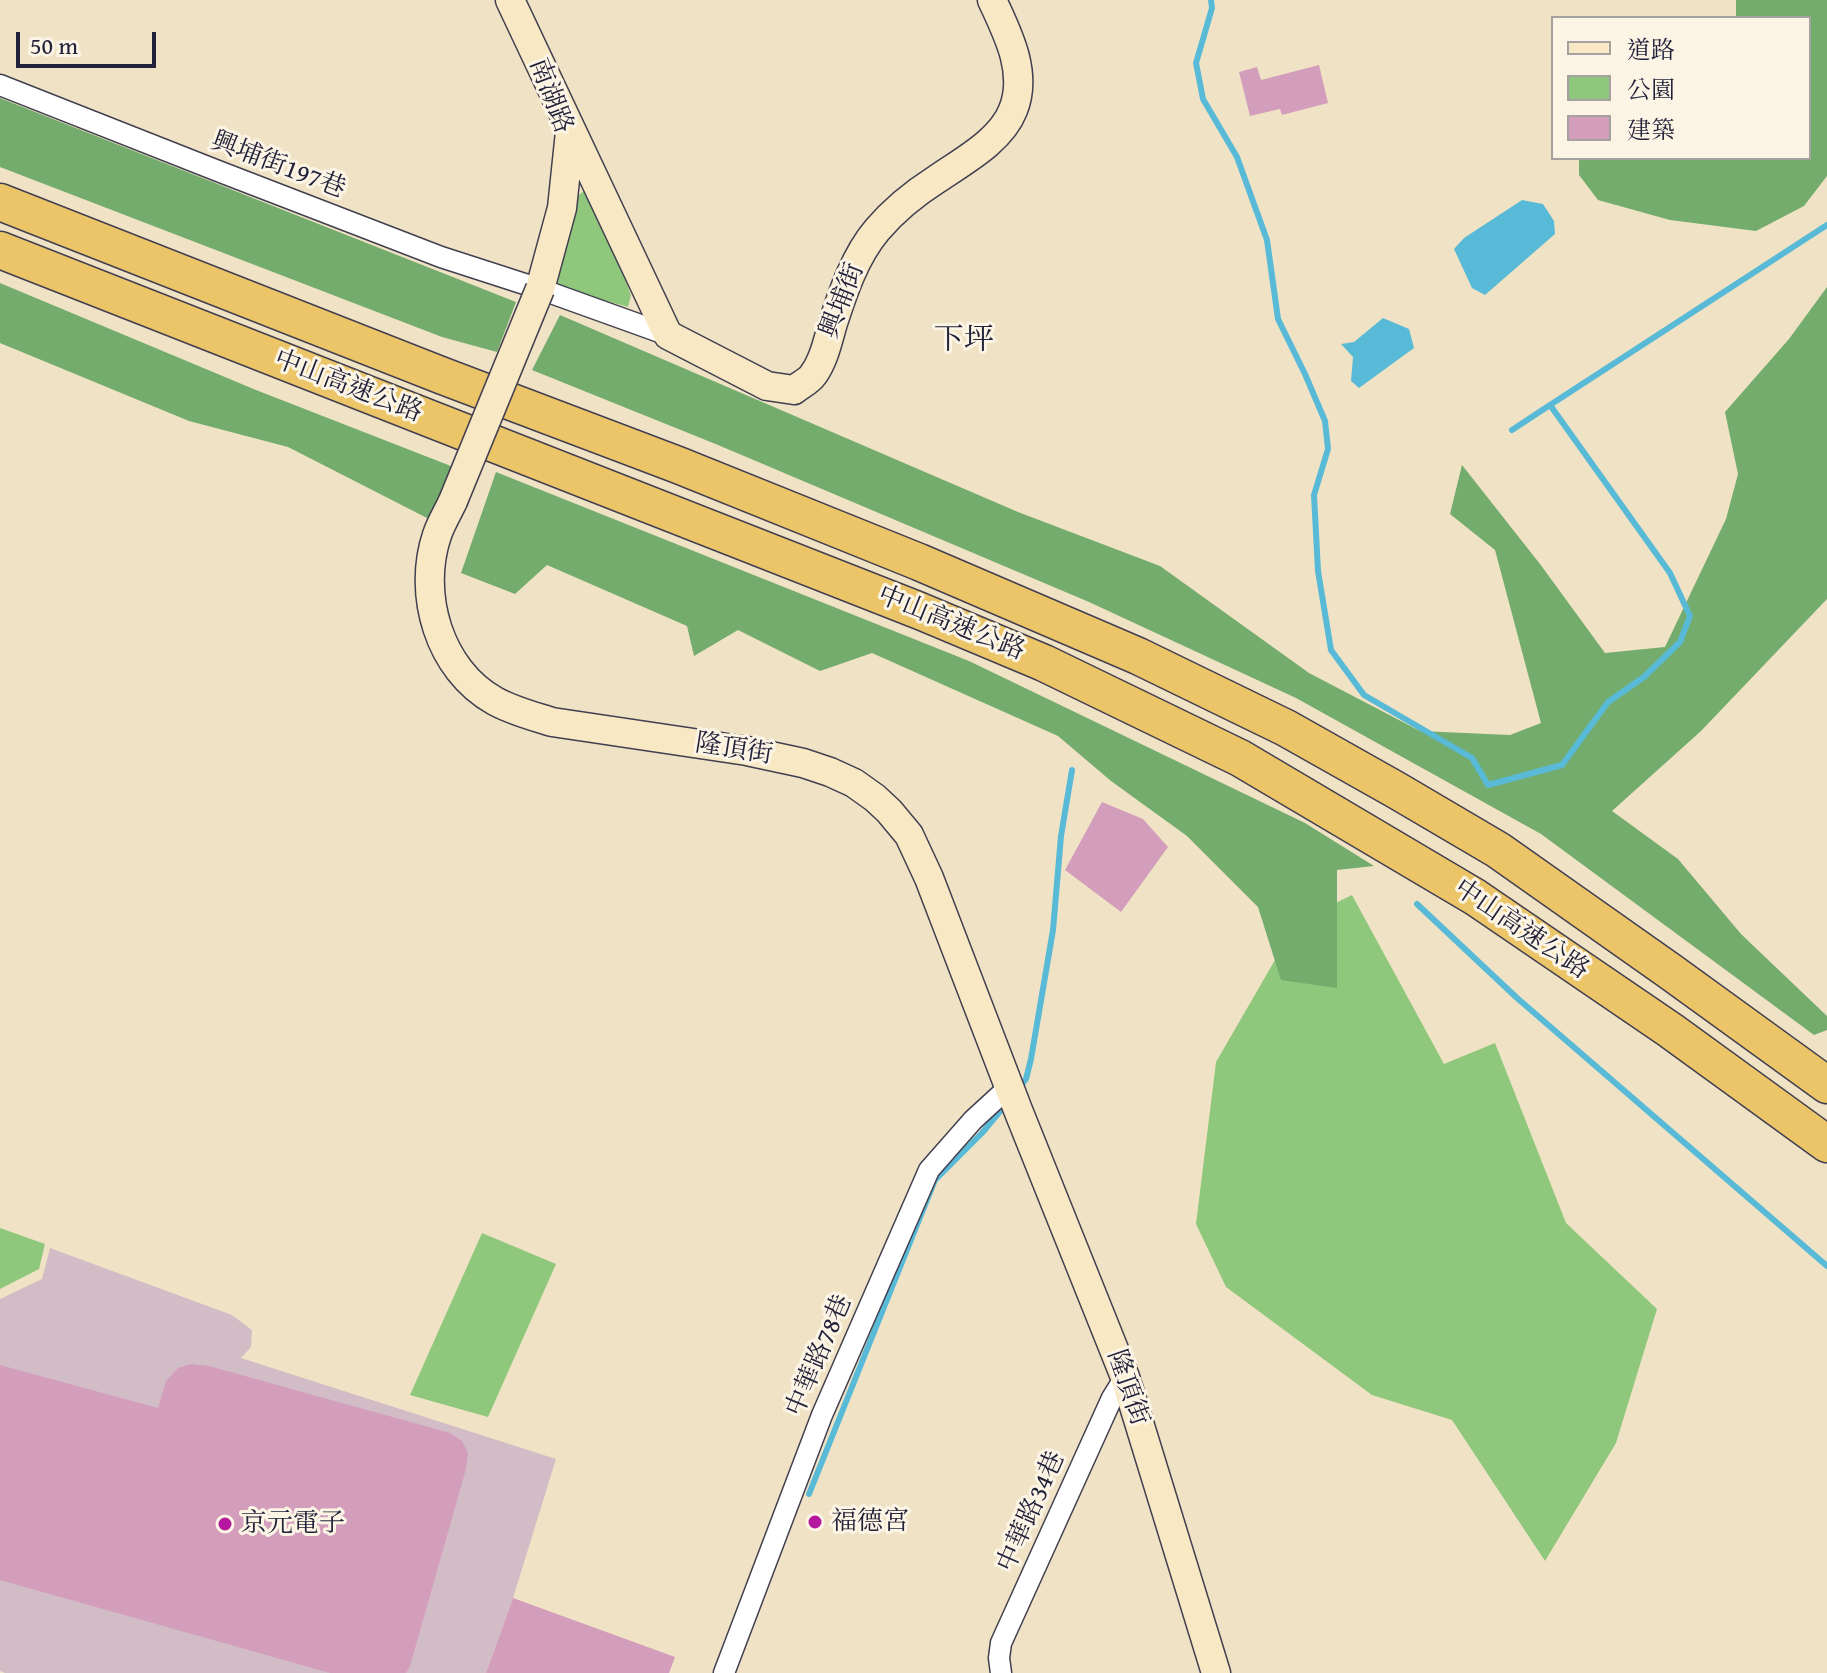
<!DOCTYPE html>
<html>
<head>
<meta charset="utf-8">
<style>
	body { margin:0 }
	#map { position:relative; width:1827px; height:1673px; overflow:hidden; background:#f0e3c5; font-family:"Gentium Book Plus","Noto Serif TC",serif }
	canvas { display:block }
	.legend { position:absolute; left:1551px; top:16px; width:260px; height:144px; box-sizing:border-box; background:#fcf5e5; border:2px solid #a5a1a1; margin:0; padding:10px 14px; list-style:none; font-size:24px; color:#22223b }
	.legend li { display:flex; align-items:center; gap:16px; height:40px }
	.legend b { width:40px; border:2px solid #a5a1a1 }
	.scale { position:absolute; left:16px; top:32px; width:140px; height:36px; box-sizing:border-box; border:4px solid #22223b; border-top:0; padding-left:10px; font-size:24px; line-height:28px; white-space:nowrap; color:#22223b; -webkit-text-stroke:6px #fcf5e5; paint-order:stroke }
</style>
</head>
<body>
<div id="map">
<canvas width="1827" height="1673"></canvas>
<ul class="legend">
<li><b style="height:10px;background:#f8e8c3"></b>道路</li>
<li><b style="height:22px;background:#8fc87c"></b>公園</li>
<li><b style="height:22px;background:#d39ebc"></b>建築</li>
</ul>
<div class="scale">50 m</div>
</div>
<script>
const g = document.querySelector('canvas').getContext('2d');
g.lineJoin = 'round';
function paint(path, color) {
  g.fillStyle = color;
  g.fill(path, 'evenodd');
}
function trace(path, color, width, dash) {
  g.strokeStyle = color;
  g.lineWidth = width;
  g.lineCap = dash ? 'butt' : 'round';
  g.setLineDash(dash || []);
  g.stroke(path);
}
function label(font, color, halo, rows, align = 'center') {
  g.font = font + ' "Gentium Book Plus","Noto Serif TC",serif';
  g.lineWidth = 6;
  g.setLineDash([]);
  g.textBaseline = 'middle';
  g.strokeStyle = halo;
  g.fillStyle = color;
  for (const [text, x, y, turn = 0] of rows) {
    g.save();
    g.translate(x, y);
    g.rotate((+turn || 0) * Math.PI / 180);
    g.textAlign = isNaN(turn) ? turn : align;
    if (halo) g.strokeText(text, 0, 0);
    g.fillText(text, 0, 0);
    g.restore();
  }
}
paint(new Path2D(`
	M50 1248 232 1315 252 1330 251 1347 241 1358 556 1459 513 1598 486 1673H5L0 1671V1299L42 1279Z`), '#d2bdc7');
paint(new Path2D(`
	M584 191 592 194 631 295 628 307 557 287 575 198Z
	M1352 895 1444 1064 1495 1043 1566 1223 1657 1309 1616 1443 1545 1561 1452 1420 1372 1395 1226 1287 1196 1224 1216 1062 1297 922Z
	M0 1228 45 1244 39 1269 0 1289Z
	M482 1233 556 1264 488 1417 410 1395Z`), '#8fc87c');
paint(new Path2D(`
	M1736 0H1827V176L1804 206 1756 231 1670 220 1598 200 1579 175V158H1809V18H1736Z
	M0 98 516 302 497 352 442 337 0 167Z
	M0 283 256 390 456 468 429 519 288 447 189 421 0 343Z
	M1827 287V599L1701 731 1612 811 1678 859 1741 934 1827 1016V1030L1814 1035 1541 834 1296 698 1089 602 718 445 532 370 560 315 1018 512 1160 566 1309 673 1420 731 1510 735 1541 723 1495 550 1450 514 1462 465 1540 564 1605 653 1665 647 1726 519 1738 474 1725 412 1789 339Z
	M496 472 969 661 1305 823 1374 866 1337 870V988L1281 980 1258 907 1187 836 1111 781 1058 736 872 653 820 671 738 630 694 656 687 626 547 565 515 594 461 573Z`), '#73ac6c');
paint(new Path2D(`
	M1522 200 1543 204 1554 221 1555 234 1485 295 1472 288 1454 249 1464 238Z
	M1383 318 1409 329 1414 348 1359 388 1351 381 1353 357 1341 344 1354 342Z`), '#59bad7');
trace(new Path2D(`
	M1211 0 1212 8 1196 63 1203 99 1237 157 1267 240 1278 319 1305 374 1325 421 1328 449 1314 495 1318 571 1331 650 1364 695 1472 758 1488 785 1562 765 1608 702 1644 677 1680 642 1690 616 1670 573 1550 405 1827 225
	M1512 430 1550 405
	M1417 904 1517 998 1827 1266
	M1019 1088 1026 1079 1031 1059 1053 930 1061 836 1072 770
	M809 1494 935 1180 982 1133 1007 1103`), '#59bad7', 6);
paint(new Path2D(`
	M1319 65 1328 103 1282 115 1280 109 1250 116 1239 72 1257 67 1261 80Z
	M1102 802 1143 819 1168 847 1121 912 1065 870Z
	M191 1364 209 1366 450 1433 462 1441 468 1453 466 1469 410 1666 406 1673H330L0 1580V1365L158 1408 166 1381 178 1368Z
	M513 1598 675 1657 669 1673H486Z`), '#d39ebc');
const street = new Path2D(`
	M0 85 218 171 441 257 540 289 668 335
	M724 1673 822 1415 929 1170 973 1120 1009 1087
	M1001 1673 999 1658 1001 1643 1112 1398 1125 1377`);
const secondary = new Path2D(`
	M510 0 668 335 767 386 794 390C800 385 809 381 813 375 824 360 828 340 833 323 843 292 855 256 877 230 894 210 915 193 937 179 963 161 1001 141 1013 110 1028 73 1008 34 992 0
	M540 289 562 208 570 132
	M453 501C448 512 441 523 437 535 417 594 439 670 495 701 513 711 533 716 552 722L747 751 803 763 830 772 854 783 875 798 889 811 909 835 929 878 1018 1110 1125 1377 1216 1673`);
const highway = new Path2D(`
	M0 202 443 376 678 465 919 562 1138 656 1286 728 1396 790 1498 850 1671 972 1827 1085
	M0 250 920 611 1044 663 1240 758 1475 897 1670 1030 1827 1144`);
trace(street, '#413f50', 23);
trace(secondary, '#413f50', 31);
trace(highway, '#413f50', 39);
trace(street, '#fff', 20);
trace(secondary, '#f8e8c3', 28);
trace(highway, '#edc569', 36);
const secondaryBridge = new Path2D(`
	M453 501 540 289`);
trace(secondaryBridge, '#413f50', 31, []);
trace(secondaryBridge, '#f8e8c3', 28);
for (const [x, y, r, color] of [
	[815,1522,8,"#b5179e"],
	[225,1524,8,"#b5179e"]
]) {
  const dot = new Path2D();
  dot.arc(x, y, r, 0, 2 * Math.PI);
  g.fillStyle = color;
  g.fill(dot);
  trace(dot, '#fcf5e5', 3);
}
label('26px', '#22223b', '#fcf5e5', [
	["南湖路",550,96,69],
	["興埔街197巷",278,166,21],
	["興埔街",843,301,-69],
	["中山高速公路",348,387,21],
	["中山高速公路",951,624,22],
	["隆頂街",734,750,9],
	["中山高速公路",1521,930,34],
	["中華路78巷",820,1356,-67],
	["隆頂街",1127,1388,71],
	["中華路34巷",1032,1512,-66]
]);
label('26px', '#22223b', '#fcf5e5', [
	["福德宮",831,1522],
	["京元電子",241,1524]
], 'left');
label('30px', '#22223b', '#fcf5e5', [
	["下坪",964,341]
]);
</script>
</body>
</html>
